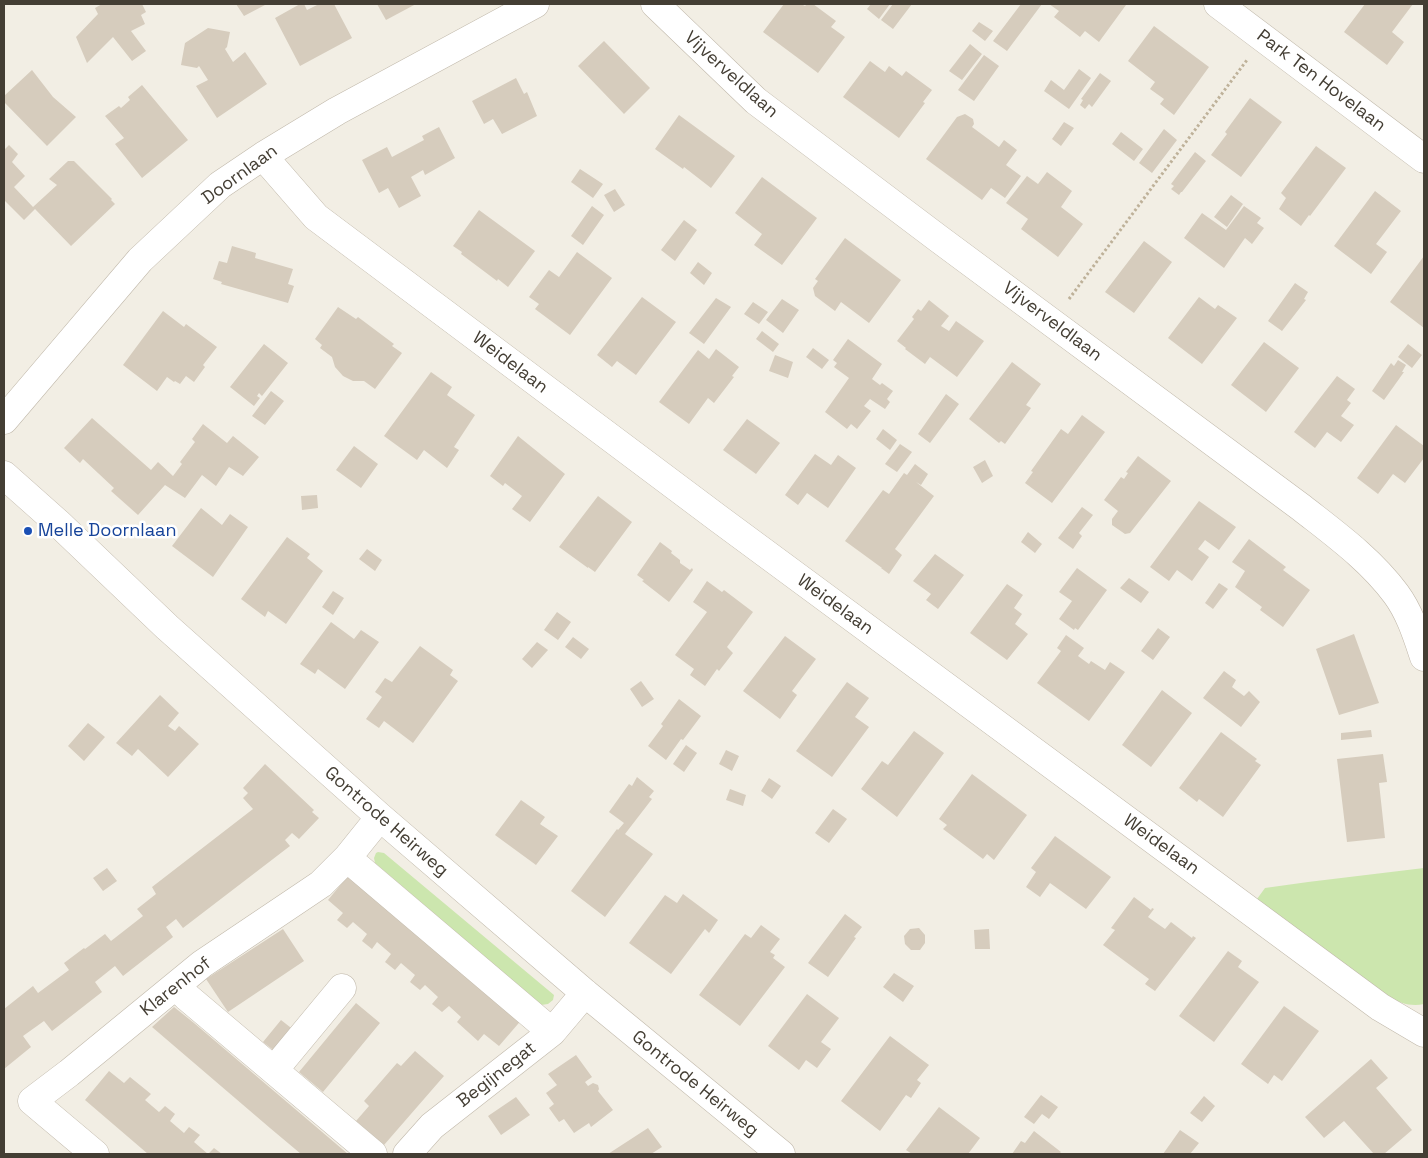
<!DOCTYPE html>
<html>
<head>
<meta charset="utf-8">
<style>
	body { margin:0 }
	#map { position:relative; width:1428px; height:1158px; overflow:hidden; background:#f2eee4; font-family:"Space Grotesk",sans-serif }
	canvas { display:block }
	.frame { position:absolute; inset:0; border:5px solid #443e34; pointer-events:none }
</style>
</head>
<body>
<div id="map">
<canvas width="1428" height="1158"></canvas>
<div class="frame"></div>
</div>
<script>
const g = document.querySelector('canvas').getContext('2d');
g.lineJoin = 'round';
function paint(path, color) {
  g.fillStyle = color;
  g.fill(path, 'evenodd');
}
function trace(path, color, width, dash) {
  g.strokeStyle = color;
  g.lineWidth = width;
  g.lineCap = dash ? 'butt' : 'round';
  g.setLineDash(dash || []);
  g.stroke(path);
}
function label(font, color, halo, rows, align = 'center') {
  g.font = font + ' "Space Grotesk",sans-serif';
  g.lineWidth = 5;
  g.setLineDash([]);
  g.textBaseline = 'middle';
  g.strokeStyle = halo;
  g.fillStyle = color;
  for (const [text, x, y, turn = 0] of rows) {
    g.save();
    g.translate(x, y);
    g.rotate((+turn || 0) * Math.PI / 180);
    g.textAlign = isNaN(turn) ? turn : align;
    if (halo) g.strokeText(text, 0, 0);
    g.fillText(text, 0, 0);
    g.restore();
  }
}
paint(new Path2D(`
	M378 852 384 853 554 995 553 1000 548 1004 541 1005 375 863 374 858 376 853Z
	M1424 868V1004C1411 1007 1400 1003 1389 997L1257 899 1265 888 1308 882Z`), '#cce6ae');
paint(new Path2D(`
	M102 4H142L146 12 141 15 145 24 131 31 146 51 132 61 113 37 87 63 76 37 98 14 95 8Z
	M236 4H265V5L244 16Z
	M300 4H304L307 10 319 4H334L352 38 300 66 275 18Z
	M377 4H416L386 20Z
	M784 4H801L805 6 807 4H813L836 21 831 27 845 37 818 73 763 32Z
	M871 4H890L879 19 867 9Z
	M893 4H912L893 29 881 20Z
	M1021 4H1042L1007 51 993 41Z
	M1049 4H1124L1126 5 1099 42 1085 31 1080 37 1054 17 1059 11Z
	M1365 4H1413L1392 32 1404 42 1387 65 1344 32Z
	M979 22 993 31 985 41 972 31Z
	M1154 26 1209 67 1174 115 1160 104 1164 99 1150 89 1155 82 1128 61Z
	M208 28 230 32 227 47 225 49 233 62 245 52 267 84 217 118 196 86 208 80 199 66 197 68 181 65 185 43Z
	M604 41 650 88 624 114 578 66Z
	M970 44 982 54 962 80 949 71Z
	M984 55 999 66 974 101 958 90Z
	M870 61 885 72 889 66 902 76 906 71 932 90 923 102 925 103 899 138 843 97Z
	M1079 69 1091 78 1069 109 1044 91 1051 80 1064 90Z
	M32 70 53 97 76 117 47 146 4 102V96Z
	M1100 73 1111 81 1092 107 1089 104 1085 109 1080 105 1083 100 1081 99Z
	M516 78 524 94 527 92 537 116 502 134 493 119 484 124 472 101Z
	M142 85 188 140 142 178 115 144 124 138 105 116 119 106 121 108 130 100 128 97Z
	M1250 98 1282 122 1241 177 1211 155 1227 134 1225 132Z
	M965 114 973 119 974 124 972 127 999 147 1004 140 1017 150 1006 165 1021 176 1005 198 991 188 982 200 926 159 957 117Z
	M679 115 735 156 711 188 684 167 683 169 655 149Z
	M1064 122 1074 128 1061 146 1052 139Z
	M439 127 455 158 425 175 423 170 411 177 421 196 399 208 388 188 379 193 362 160 387 147 392 157 424 140 422 136Z
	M1164 129 1177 140 1152 173 1139 163Z
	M1121 132 1143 149 1134 161 1112 144Z
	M9 145 18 154 12 162 25 176 14 187 33 207 57 185 49 179 68 161H74L112 199 111 200 115 204 71 246 35 209 24 220 4 200V150Z
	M1316 146 1346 168 1310 216 1309 215 1301 226 1279 209 1286 198 1281 193Z
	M1195 152 1206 161 1182 192H1181L1179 195 1171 189 1174 186 1171 184Z
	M580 169 603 184 593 198 571 182Z
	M1047 172 1072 191 1061 207 1083 224 1058 257 1021 229 1028 219 1006 203 1027 176 1038 184Z
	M762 177 817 218 782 265 754 245 762 234 735 213Z
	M615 189 625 205 614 212 604 195Z
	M1375 191 1401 211 1376 244 1387 252 1371 274 1334 246Z
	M1231 195 1243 204 1227 227 1214 217Z
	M592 206 604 215 583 245 571 236Z
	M1244 206 1261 218 1257 223 1264 228 1252 244 1245 238 1224 268 1184 238 1202 213 1226 230Z
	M479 210 535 251 508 287 498 279 497 281 461 254 462 252 453 246Z
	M684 220 697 230 675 261 661 250Z
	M845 238 901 280 869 323 841 302 835 311 815 296 813 288 818 281 815 279Z
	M1144 241 1172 262 1134 313 1105 292Z
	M232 246 256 253 255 258 293 269 288 284 294 286 288 303 221 284 222 282 213 279 219 261 227 263Z
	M577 252 612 278 570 335 535 309 539 304 529 297 549 270 559 277Z
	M1424 256V328L1390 302Z
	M698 262 712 273 704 285 690 273Z
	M1295 283 1308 292 1304 299 1306 300 1282 331 1268 321Z
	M642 297 676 322 636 375 617 361 612 367 597 355Z
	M1199 297 1215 309 1218 305 1237 318 1202 364 1168 338Z
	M716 298 731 307 704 344 689 333Z
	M782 299 799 310 783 333 766 320Z
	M929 300 949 316 941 326 949 331 956 321 984 341 957 377 930 357 925 364 905 349 906 348 897 341 914 319 912 317 918 309 921 311Z
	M753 302 768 312 759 324 744 314Z
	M338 307 356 319 358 317 394 344 392 346 402 353 375 389 364 381H353L343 376 335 367 332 357 320 348 322 345 315 339Z
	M163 311 184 327 186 324 217 347 203 365 205 367 194 382 186 376 180 384 175 381 174 382 167 377 157 391 123 365Z
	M762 331 779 344 773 352 756 339Z
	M848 339 882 364 872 379 880 385 882 383 893 391 887 399 890 402 885 409 870 399 864 406 871 411 857 429 851 424 847 429 825 412 849 378 834 367 837 363 833 360Z
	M1264 342 1299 368 1266 412 1231 385Z
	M264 344 288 363 262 396 259 393 257 396 260 398 254 406 230 387Z
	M1408 344 1422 355 1412 368 1398 357Z
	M813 348 829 360 822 369 806 357Z
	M716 349 739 367 732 376 734 377 714 403 708 398 689 424 659 402 698 350 709 359Z
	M775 355 793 362 788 378 769 371Z
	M1398 360 1406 365 1402 372H1404L1384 400 1372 391 1391 363 1394 366Z
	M1012 362 1041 384 1026 405 1031 408 1005 444 1001 441 999 443 969 419Z
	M431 372 452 387 447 395 475 415 454 447 459 450 447 468 424 450 417 460 384 436Z
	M1337 376 1355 389 1347 400 1351 403 1341 416 1354 425 1341 442 1327 432 1315 448 1294 432Z
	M271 391 284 401 265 425 252 416Z
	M946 394 959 404 930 443 918 434Z
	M1082 415 1105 432 1052 503 1025 483 1033 472 1031 471 1061 429 1068 434Z
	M92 418 151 470 158 462 173 476 182 464 180 462 195 442 192 439 203 424 227 443 233 436 259 457 243 476 229 467 216 486 202 475 185 498 165 485 138 515 111 491 114 488 83 459 80 463 64 448Z
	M747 419 780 443 756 474 723 450Z
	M1396 425 1424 446V458L1405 483 1393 474 1378 494 1357 478Z
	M883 429 897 440 890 450 876 439Z
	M518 436 565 474 530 522 512 509 522 496 505 483 503 486 490 476Z
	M900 444 912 452 897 472 885 464Z
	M354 446 378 464 361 488 336 470Z
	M815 454 831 465 838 455 856 468 828 508 807 493 798 505 785 495Z
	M1138 456 1171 481 1130 533 1125 534 1112 525V519L1118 511 1104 500 1121 477 1124 479 1128 473 1126 472Z
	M985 460 993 476 982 483 973 467Z
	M915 464 928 474 921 485 916 482 934 496 895 549 902 555 889 574 881 568H882L845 541 883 490 889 494 904 473 907 475Z
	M317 495 318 508 302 510 301 496Z
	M598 496 632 522 595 572 588 567V568L559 547Z
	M1199 501 1236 527 1219 550 1205 540 1198 549 1209 557 1192 581 1177 570 1169 581 1150 567Z
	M1082 507 1093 515 1079 533 1082 536 1073 549 1058 538Z
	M201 508 222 525 230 514 248 527 213 577 172 546Z
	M1028 532 1042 544 1035 553 1021 542Z
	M287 537 310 554 307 558 323 571 286 624 268 611 265 617 241 599Z
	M1249 539 1286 567 1283 570 1310 590 1283 627 1260 610 1262 607 1235 587 1245 571 1232 562Z
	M660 542 672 551 671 553 680 560V563L690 570 692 568 693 570 669 602 642 581 644 580 637 575Z
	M367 549 382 560 375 571 359 559Z
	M935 554 964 575 938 609 926 600 931 594 913 581Z
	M1077 568 1107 590 1078 630 1075 628 1074 630 1059 619 1072 601 1059 592Z
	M1129 578 1149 592 1141 603 1120 588Z
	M707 581 722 592 724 590 753 612 727 647 733 653 719 671 717 669 705 686 690 675 694 669 675 655 707 612 693 602Z
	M1219 583 1228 589 1213 609 1205 603Z
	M1007 584 1023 595 1014 608 1022 614 1015 624 1028 634 1007 660 970 633Z
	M333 591 344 598 333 615 322 607Z
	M557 612 571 622 558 640 544 630Z
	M331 622 354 639 361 630 379 642 345 689 318 669 315 674 300 664Z
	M1158 628 1170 637 1153 660 1141 651Z
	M1354 634 1379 703 1339 715 1316 649Z
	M1066 635 1084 648 1078 656 1089 664 1091 661 1105 670 1110 662 1125 672 1089 721 1037 683 1061 651 1057 648Z
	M785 636 816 659 792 691 797 695 780 719 743 691Z
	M573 637 589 649 581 659 565 647Z
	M537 642 548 650 532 668 522 659Z
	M420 646 453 670 450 675 458 681 413 743 384 721 379 728 366 719 382 697 375 692 385 678 392 682Z
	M1224 671 1236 680 1232 687 1244 696 1249 691 1260 702 1241 727 1203 698Z
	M641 681 654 699 642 707 630 689Z
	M847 682 869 698 855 717 869 727 832 777 796 751Z
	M1162 690 1192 713 1151 767 1122 745Z
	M160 695 179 713 168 726 175 731 179 726 199 744 168 777 138 749 132 756 116 743Z
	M679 699 701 716 683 740 681 739 666 760 648 746 663 726 661 724Z
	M88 723 105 737 84 761 68 746Z
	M1371 730 1372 737 1341 740V733Z
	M914 731 944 753 897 817 861 789 882 761 888 765Z
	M1221 732 1257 759 1255 761 1261 765 1223 817 1199 799 1197 802 1179 788Z
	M686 745 697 753 684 772 673 764Z
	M726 750 739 756 732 771 719 764Z
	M1383 754 1387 782 1379 783 1385 838 1347 842 1337 759Z
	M265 764 314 810 312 812 319 818 299 839 292 833 285 840 290 846 183 928 176 919 166 927 173 937 123 976 115 966 95 982 102 992 52 1031 44 1021 23 1036 31 1047 4 1069V1009L33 986 38 993 69 970 64 963 84 948 85 949 105 934 111 941 143 916 137 909 156 894 152 887 253 809 243 798 248 793 243 788Z
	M972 774 1027 815 994 860 987 854 983 859 943 829 947 825 939 819Z
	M637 777 654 791 649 797 652 799 625 834 653 854 605 917 571 891 617 829 618 830 624 823 609 812 629 784 632 786Z
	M769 778 781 786 772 799 761 791Z
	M730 789 746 795 743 806 726 800Z
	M521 800 545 817 540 824 558 836 536 865 495 835Z
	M833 809 847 819 829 843 815 833Z
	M1055 836 1111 877 1086 909 1050 883 1040 897 1026 887 1036 872 1031 868Z
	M107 868 117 881 103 891 93 878Z
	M352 871 524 1017 499 1046 484 1034 478 1041 457 1022 461 1017 449 1006 442 1012 432 1004 438 997 425 985 420 990 410 982 415 975 401 963 395 970 385 962 391 954 377 942 372 949 362 941 367 934 353 922 347 928 337 920 343 913 328 900Z
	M683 894 718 920 709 933 705 929 671 974 629 943 665 895 677 903Z
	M1134 897 1151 910 1152 908 1154 909 1148 917 1165 929 1171 922 1192 938 1193 936 1196 938 1155 991 1145 984 1149 979 1103 945 1115 930 1111 928Z
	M845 914 862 927 854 937 856 938 828 977 808 963Z
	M761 925 780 939 770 952 775 955 773 958 785 967 740 1026 699 995 745 934 751 938Z
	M919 928 925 935V943L920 950H911L905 944 904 936 910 929Z
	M283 929 304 961 228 1012 206 979Z
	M989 929 990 949H975L974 930Z
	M1228 951 1242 961 1238 967 1259 982 1214 1042 1179 1016Z
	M894 973 914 986 903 1002 883 987Z
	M807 994 839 1018 821 1042 831 1049 817 1068 806 1060 799 1070 768 1046Z
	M356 1003 380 1023 323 1092 299 1072Z
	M1284 1006 1319 1031 1282 1081 1274 1075 1268 1084 1241 1064Z
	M174 1007 194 1023 348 1154H301L270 1128 152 1027Z
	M281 1020 295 1031 277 1053 263 1042Z
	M890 1036 929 1065 917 1080 921 1083 911 1098 906 1095 880 1131 841 1101Z
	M415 1051 444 1076 384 1145 356 1121 369 1106 364 1101 397 1063 401 1066Z
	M576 1055 592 1077 585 1082 588 1086 593 1083 598 1085 599 1089 598 1091 613 1110 591 1127 589 1123 574 1133 564 1119 559 1122 549 1108 554 1104 546 1093 557 1085 548 1074Z
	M1371 1059 1388 1078 1376 1088 1412 1130 1384 1154H1374L1344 1121 1324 1138 1305 1117Z
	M109 1071 124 1083 130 1077 151 1094 145 1100 159 1112 165 1106 175 1114 170 1121 184 1133 189 1127 200 1135 194 1142 208 1154 214 1148 222 1154H148L85 1100Z
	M1041 1095 1058 1107 1049 1119 1042 1114 1034 1124 1024 1117Z
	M1204 1096 1215 1106 1202 1122 1190 1113Z
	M516 1097 530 1115 501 1135 488 1116Z
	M939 1107 980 1138 968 1154H912L906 1150Z
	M648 1128 662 1147 651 1154H608Z
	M1180 1130 1199 1143 1190 1154H1163Z
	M1034 1131 1061 1152 1059 1154H1012L1021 1141 1025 1143Z`), '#d6ccbd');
const minor = new Path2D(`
	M655 4 756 101 939 239 1302 508C1335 534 1370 559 1396 594 1410 613 1417 636 1424 657
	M1218 4 1424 159
	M263 156 316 217 719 519 1380 1007 1424 1033
	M4 420 140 260 220 185 263 156 337 111 535 4
	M4 475 58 523 167 627 380 817 585 993 781 1154
	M347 858 552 1032
	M176 986 187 997 373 1154
	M274 1070 342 988
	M95 1154 32 1101 69 1073 202 964 321 884 347 858 380 817
	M407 1154 432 1126 552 1032 585 993`);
trace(minor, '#c0b8aa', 29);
trace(new Path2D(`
	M1069 299 1247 60`), '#beb199', 3, [2.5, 2.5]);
trace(minor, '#fff', 28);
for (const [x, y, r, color] of [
	[28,531,5,"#1a4fb4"]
]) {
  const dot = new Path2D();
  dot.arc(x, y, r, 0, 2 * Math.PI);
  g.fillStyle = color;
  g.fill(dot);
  trace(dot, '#fff', 2);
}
label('18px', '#443e34', '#fff', [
	["Vijverveldlaan",731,75,42],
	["Park Ten Hovelaan",1321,81,37],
	["Doornlaan",240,175,-36],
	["Vijverveldlaan",1052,322,37],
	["Weidelaan",510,363,37],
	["Weidelaan",835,605,36],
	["Gontrode Heirweg",386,822,41],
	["Weidelaan",1161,845,36],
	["Klarenhof",176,987,-38],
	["Begijnegat",497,1075,-38],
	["Gontrode Heirweg",695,1084,39]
]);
label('18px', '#164399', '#fff', [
	["Melle Doornlaan",38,531]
], 'left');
</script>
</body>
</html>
